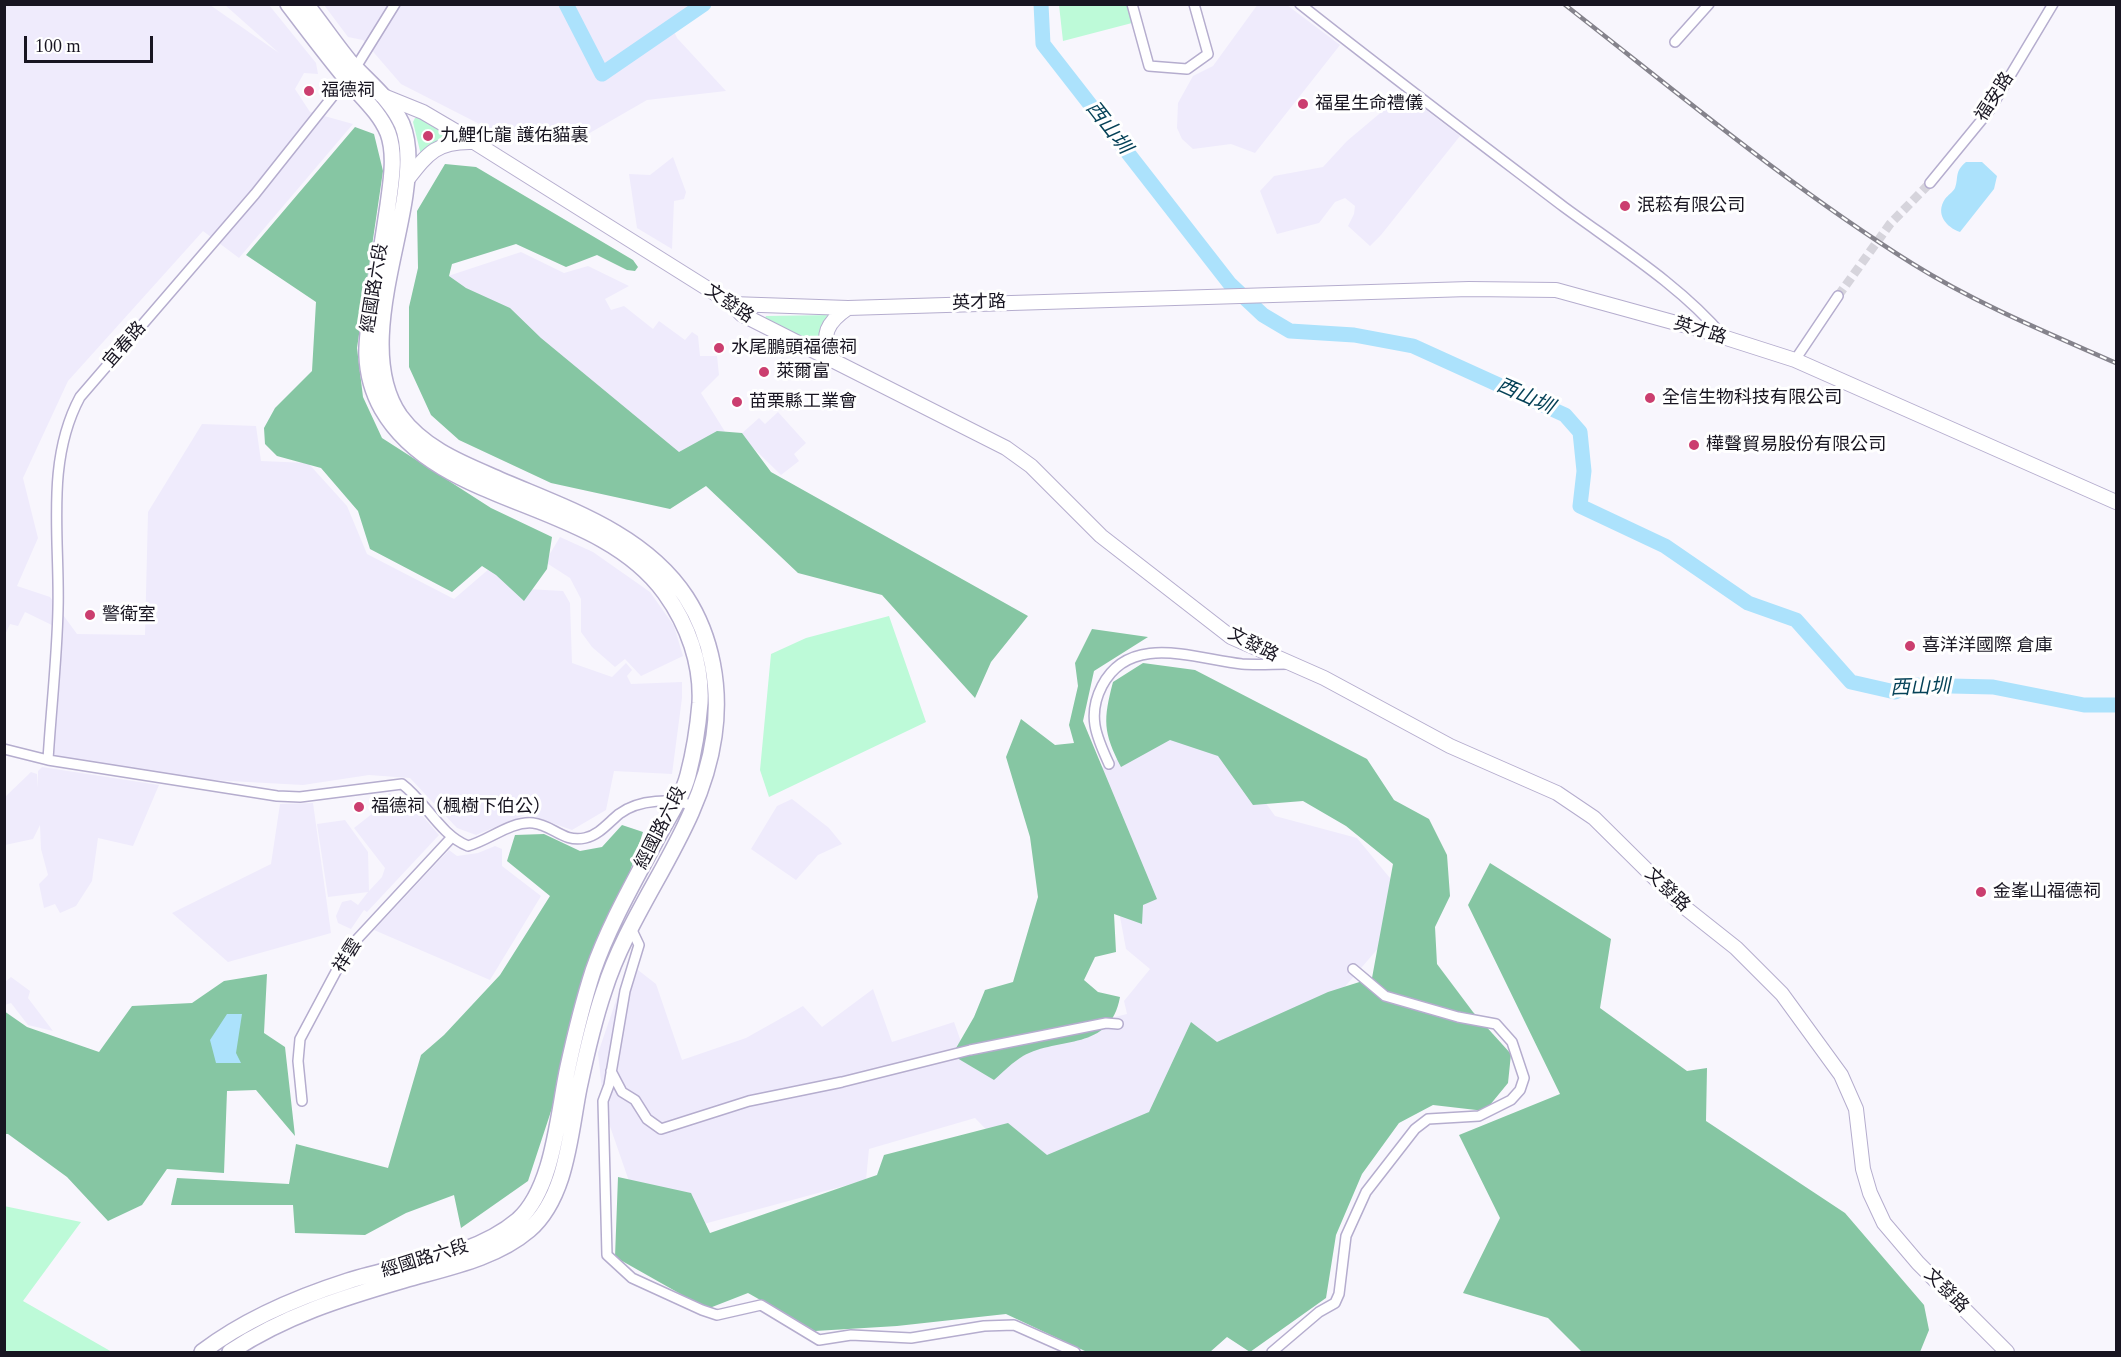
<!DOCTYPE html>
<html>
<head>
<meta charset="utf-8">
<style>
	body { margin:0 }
	#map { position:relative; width:2121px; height:1357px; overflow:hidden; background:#f8f6fd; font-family:"Times New Roman",serif }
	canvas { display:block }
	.frame { position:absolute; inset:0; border:6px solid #181521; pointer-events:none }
	.scale { position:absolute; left:24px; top:36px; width:129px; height:27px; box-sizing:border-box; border:3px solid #181521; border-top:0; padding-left:8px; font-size:18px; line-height:21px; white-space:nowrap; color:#181521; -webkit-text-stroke:4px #fff; paint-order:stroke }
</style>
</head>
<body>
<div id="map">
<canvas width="2121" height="1357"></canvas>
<div class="frame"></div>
<div class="scale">100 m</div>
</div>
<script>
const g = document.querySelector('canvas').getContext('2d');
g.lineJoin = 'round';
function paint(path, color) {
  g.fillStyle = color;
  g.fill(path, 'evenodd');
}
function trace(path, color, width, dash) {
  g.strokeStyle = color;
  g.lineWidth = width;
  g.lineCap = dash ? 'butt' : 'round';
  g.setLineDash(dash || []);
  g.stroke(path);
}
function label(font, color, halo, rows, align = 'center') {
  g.font = font + ' "Times New Roman","Noto Sans TC",serif';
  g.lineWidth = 6;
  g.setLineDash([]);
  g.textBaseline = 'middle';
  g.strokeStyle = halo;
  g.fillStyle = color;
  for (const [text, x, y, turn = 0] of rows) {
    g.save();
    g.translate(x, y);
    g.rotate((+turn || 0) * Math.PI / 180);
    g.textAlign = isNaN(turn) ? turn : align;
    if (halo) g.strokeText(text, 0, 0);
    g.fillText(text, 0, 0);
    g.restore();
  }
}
paint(new Path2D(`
	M1258 4 1287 5 1340 45 1255 153 1231 144 1193 149 1182 139 1177 128 1178 103 1193 76 1213 66Z
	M5 5H210L279 53 225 5H269L316 63 318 74 304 73 295 89 310 112 353 124 239 258 203 231 68 381 23 478 38 538 17 586 50 597 77 634 145 635 148 512 202 424 256 426 261 461 308 463 347 506 367 554 454 599 497 562 527 589 563 591 570 603 572 663 612 677 626 663 632 670 627 676 631 684 682 682V698L672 774 614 771 606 810 572 830 527 814 476 835 457 828 410 778 369 775 303 785 174 778 52 756 60 629 25 612 18 626 10 624 5 635Z
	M324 5H698L670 23 677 38 726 91 647 100 588 134H499L401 84 363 40 348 37Z
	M1404 93 1460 136 1381 235 1370 246 1348 226 1354 214 1355 206 1345 198 1335 202 1319 223 1277 234 1260 191 1274 176 1323 167 1347 141Z
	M673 157 686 192 684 199 674 201 672 249 637 228 629 174 650 175Z
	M521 252 564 273 588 266 629 286 605 299 611 310 624 306 653 329 659 321 685 340 692 332 698 336 700 356H717L719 375 701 393 727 435 680 457 445 277Z
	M778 412 806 443 794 454 799 461 781 475 740 435 759 418 765 424Z
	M560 537 593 552 650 592 674 626 683 656 641 676 625 659 615 667 592 647 581 632V599L570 578 545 562Z
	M1175 728 1231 754 1275 816 1357 838 1394 883 1388 937 1342 990 1155 1125 1031 1176 975 1118 869 1149 866 1180 689 1228 631 1187 604 1109 598 1053 629 963 656 984 682 1060 746 1038 803 1006 822 1027 873 989 892 1042 954 1022 969 1064 1043 1035 1127 1014 1124 1001 1150 969 1126 949 1093 772Z
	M42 767 159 785 133 846 98 838 92 881 76 906 60 913 55 904 44 908 39 884 48 875 41 849 40 825 33 839 5 845V797L31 772 37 774 38 788V771Z
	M389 793 408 799 439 835 367 912 364 910 351 929 338 923 336 916 342 902 351 900 358 905 368 892 328 897 317 824 345 820 368 852 369 891 382 877 385 868 354 828 382 806Z
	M792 799 829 828 842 844 818 855 796 880 751 849 777 806Z
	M313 803 331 933 228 962 172 913 271 864 280 804Z
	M495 846 502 849V866L541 896 490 980 374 930 449 850 457 856 478 853Z
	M11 977 30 991 28 998 53 1031 28 1025 11 1003 5 1005V982Z`), '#efebfc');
paint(new Path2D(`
	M1059 5H1128L1132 23 1063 41Z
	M415 118H419L454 140 421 155 413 122Z
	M833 315 823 349 765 318 766 316Z
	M889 616 926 722 769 797 760 770 771 654 806 638Z
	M4 1206 81 1222 23 1301 112 1352H5Z`), '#bdfad8');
paint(new Path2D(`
	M355 127 374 134 383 171 357 348 363 397 382 438 491 508 552 537 547 569 524 601 496 575 482 566 452 592 370 549 358 511 321 468 277 456 265 444 264 428 275 408 312 371 316 302 246 255Z
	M445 164 476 167 633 260 638 267 635 271 627 270 597 255 566 267 516 244 452 264 449 276 466 288 510 308 541 338 679 452 717 431 742 433 771 472 1028 616 991 662 975 698 882 595 798 573 706 486 670 509 551 483 459 440 431 415 409 367V307L418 268 417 211Z
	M1092 629 1148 637 1094 671 1083 721 1157 899 1143 905 1142 924 1114 914 1116 952 1095 957 1084 980 1098 992 1120 997C1110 1052 1059 1036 1023 1056 1013 1062 1003 1072 994 1080L952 1055 974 1017 985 990 1013 982 1038 897 1030 837 1006 757 1021 719 1055 745 1074 743 1069 725 1078 686 1075 663Z
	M1143 663 1195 670 1367 759 1394 800 1429 819 1447 855 1450 896 1435 927 1437 964 1473 1012 1511 1054 1508 1083 1485 1111 1433 1105 1399 1123 1362 1174 1336 1235 1326 1298 1250 1352 1227 1337 1210 1352H1087L1006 1314 897 1326 815 1331 748 1293 707 1309 615 1257 618 1177 691 1193 710 1233 877 1175 884 1155 1008 1123 1047 1155 1149 1112 1191 1022 1217 1042 1328 992 1372 978 1393 864 1346 826 1303 801 1253 805 1218 756 1170 740 1121 767C1103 732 1103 720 1113 682Z
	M622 825 643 832 528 1181 461 1228 454 1195 406 1213 365 1235 295 1233 293 1205H171L177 1178 289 1184 296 1144 388 1168 421 1055 444 1035 500 975 550 896 507 861 515 835 544 834 580 851 602 847Z
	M1490 863 1611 939 1600 1008 1687 1071 1707 1068 1706 1121 1845 1213 1924 1305 1929 1330 1920 1352H1582L1548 1318 1463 1293 1500 1218 1459 1135 1560 1094 1468 905Z
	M267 974 264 1033 285 1047 295 1136 256 1090 227 1091 224 1173 167 1169 142 1205 108 1221 67 1177 8 1134H5L4 1011 27 1027 99 1052 132 1006 192 1003 224 981Z`), '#86c6a3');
paint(new Path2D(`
	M1966 162H1982L1997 176 1994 189 1960 232C1946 227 1935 214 1945 199 1948 195 1953 192 1955 188 1959 177 1954 172 1966 162Z
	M227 1014H242L236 1053 241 1063H216L210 1040Z`), '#ace2fc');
trace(new Path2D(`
	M566 4 602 74 704 4
	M1041 4 1043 44 1230 284 1263 315 1290 331 1354 335 1413 346 1565 415 1580 432 1584 471 1580 506 1665 546 1748 603 1796 620 1851 682 1895 692 1909 685 1993 687 2084 705H2116`), '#ace2fc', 15);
trace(new Path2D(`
	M1838 296 1890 224 1930 183`), '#d6d4dc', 9, [9, 4.5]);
const street = new Path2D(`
	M1132 4 1149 66 1187 69 1208 54 1194 4
	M1300 4C1387 73 1476 140 1564 207 1617 246 1681 286 1723 336
	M1675 42 1709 4
	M1930 183 1989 111 2053 4
	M1795 360 1838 296
	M4 749 48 760 277 796 300 797 402 784C426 802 440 835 468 846 490 840 510 821 533 823 553 825 563 843 585 838 599 835 608 823 619 814 639 799 672 798 694 806
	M48 760C51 710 57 659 58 609 60 538 45 462 80 397L255 194 356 67 395 4
	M1109 764C1096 736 1087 715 1102 686 1130 632 1195 659 1242 664 1257 665 1273 664 1288 664
	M630 926 639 945 625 991 609 1085 603 1101 607 1255 632 1278 702 1310 717 1315 761 1305 819 1340 851 1335 911 1338 984 1326 1014 1325 1075 1352
	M611 1071 622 1092 635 1100 647 1119 661 1129 749 1101 842 1082 970 1050 1106 1023 1118 1024
	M302 1101 298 1061 300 1039 348 949 452 837
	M1272 1352 1319 1312 1335 1303 1339 1294 1346 1236 1366 1192 1415 1129 1428 1119 1479 1116 1511 1100 1520 1090 1524 1078 1512 1042 1496 1024 1458 1017 1385 996 1353 969`);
const secondary = new Path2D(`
	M381 95 423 112 474 142 732 304 741 314 1006 448 1031 466 1101 536 1231 637 1324 678 1450 746 1557 793 1594 818 1683 906 1736 948 1782 994 1841 1075 1856 1109 1863 1169 1870 1193 1884 1223 1918 1263 2007 1352
	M407 180C428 153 437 141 473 142
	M732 304 848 308 1469 289 1556 290 1698 329 1795 360 2116 502
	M829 359C822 334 826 323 848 308`);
const primary = new Path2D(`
	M202 1352C244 1320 298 1297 348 1281 403 1263 472 1259 518 1220 554 1188 558 1112 568 1067 575 1035 583 1002 593 971 609 925 634 882 656 840 667 819 682 798 688 775 694 752 698 727 700 703 702 664 688 625 665 593 596 498 439 508 382 409 358 366 368 331 375 286 380 259 384 232 388 205 391 182 396 155 388 133 379 111 359 95 344 76 325 53 307 29 288 4
	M230 1352C284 1316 342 1298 404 1280 446 1268 495 1259 529 1230 567 1197 570 1133 579 1088 586 1055 593 1023 604 991 632 902 701 830 714 736 721 688 712 637 686 597 642 530 558 506 489 475 456 461 422 446 400 416 359 357 396 260 405 195 408 173 411 146 402 124 390 98 368 82 350 62 335 44 321 23 306 4`);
trace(street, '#b5adce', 12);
trace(secondary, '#b5adce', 16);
trace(primary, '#b5adce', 18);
trace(street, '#fff', 9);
trace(secondary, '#fff', 14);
trace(primary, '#fff', 15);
const rail = new Path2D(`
	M1564 4C1678 93 1790 187 1913 264 1977 304 2048 333 2116 363`);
trace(rail, '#85838c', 4.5);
trace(rail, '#fff', 2, [7]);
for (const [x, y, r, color] of [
	[309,91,6,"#cb3e6f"],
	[1303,104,6,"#cb3e6f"],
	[428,136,6,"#cb3e6f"],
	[1625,206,6,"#cb3e6f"],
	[719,348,6,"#cb3e6f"],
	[764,372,6,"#cb3e6f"],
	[1650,398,6,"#cb3e6f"],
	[737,402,6,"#cb3e6f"],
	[1694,445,6,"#cb3e6f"],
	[90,615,6,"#cb3e6f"],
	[1910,646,6,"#cb3e6f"],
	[359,807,6,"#cb3e6f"],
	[1981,892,6,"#cb3e6f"]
]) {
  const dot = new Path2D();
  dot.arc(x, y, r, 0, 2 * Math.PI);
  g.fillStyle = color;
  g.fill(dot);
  trace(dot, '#fff', 2);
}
label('18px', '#181521', '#fff', [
	["福德祠",321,91],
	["福星生命禮儀",1315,104],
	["九鯉化龍 護佑貓裏",440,136],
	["泯菘有限公司",1637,206],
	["水尾鵬頭福德祠",731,348],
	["萊爾富",776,372],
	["全信生物科技有限公司",1662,398],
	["苗栗縣工業會",749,402],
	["樺聲貿易股份有限公司",1706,445],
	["警衛室",102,615],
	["喜洋洋國際 倉庫",1922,646],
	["福德祠（楓樹下伯公）",371,807],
	["金峯山福德祠",1993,892]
], 'left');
label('18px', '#181521', '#fff', [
	["福安路",1995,97,-57],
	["經國路六段",375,288,-81],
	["英才路",979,303,-2],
	["文發路",729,304,34],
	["英才路",1700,331,17],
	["宜春路",125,345,-49],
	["文發路",1253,645,27],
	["經國路六段",661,828,-63],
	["文發路",1667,890,44],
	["祥雲",348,956,-57],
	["經國路六段",425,1259,-17],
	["文發路",1946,1291,45]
]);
label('italic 20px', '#064258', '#fff', [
	["西山圳",1108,128,52],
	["西山圳",1525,397,24],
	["西山圳",1920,688,-2]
]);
</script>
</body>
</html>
